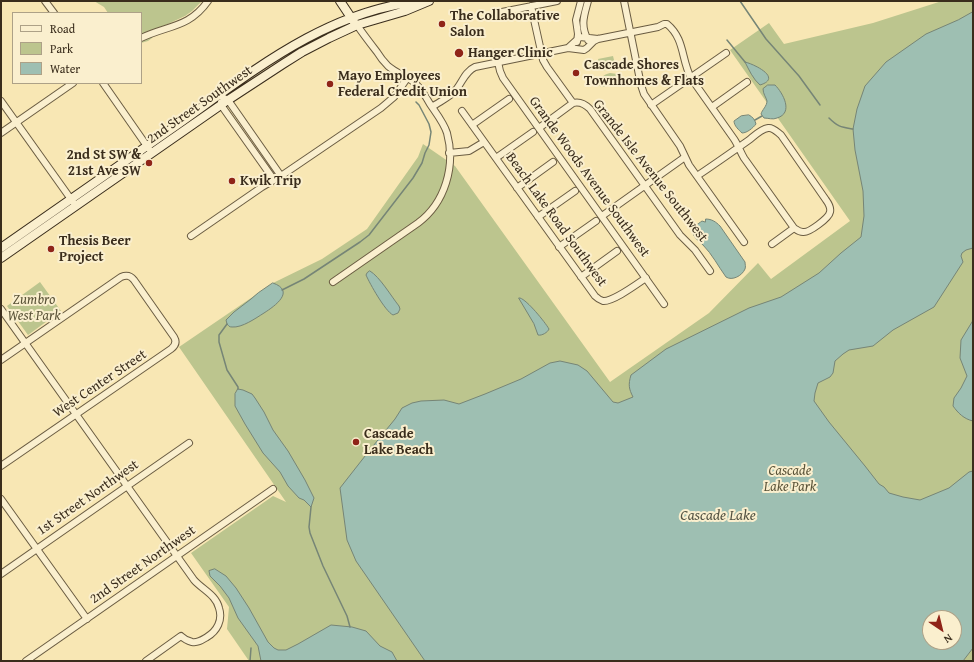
<!DOCTYPE html>
<html>
<head>
<meta charset="utf-8">
<style>
	body { margin:0 }
	#map { position:relative; width:974px; height:662px; overflow:hidden; background:#f8e7b4; font-family:"Gentium Book Plus",serif }
	canvas { display:block }
	.frame { position:absolute; inset:0; border:2px solid #3a2d1c; pointer-events:none }
	.legend { position:absolute; left:12px; top:12px; width:130px; height:72px; box-sizing:border-box; background:#faefce; border:1px solid #ada187; margin:0; padding:5px 7px; list-style:none; font-size:12px; color:#3a2d1c }
	.legend li { display:flex; align-items:center; gap:8px; height:20px }
	.legend b { width:20px; border:1px solid #ada187 }
	.north { position:absolute; left:922px; top:610px; width:40px; height:40px; box-sizing:border-box; background:#faefce; border:1px solid #ada187; border-radius:50%; rotate:145deg; font-size:11px; font-weight:700; line-height:16px; text-align:center; color:#3a2d1c }
	.north::after { content:''; display:block; margin:auto; width:14px; height:18px; background:#8f2418; clip-path:polygon(50% 0,100% 100%,50% 72%,0 100%) }
</style>
</head>
<body>
<div id="map">
<canvas width="974" height="662"></canvas>
<div class="frame"></div>
<ul class="legend">
<li><b style="height:5px;background:#faefce"></b>Road</li>
<li><b style="height:11px;background:#bcc58e"></b>Park</li>
<li><b style="height:11px;background:#9ebfb2"></b>Water</li>
</ul>
<div class="north">N</div>
</div>
<script>
const g = document.querySelector('canvas').getContext('2d');
g.lineJoin = 'round';
function paint(path, color) {
  g.fillStyle = color;
  g.fill(path, 'evenodd');
}
function trace(path, color, width, dash) {
  g.strokeStyle = color;
  g.lineWidth = width;
  g.lineCap = dash ? 'butt' : 'round';
  g.setLineDash(dash || []);
  g.stroke(path);
}
function label(font, color, halo, rows, align = 'center') {
  g.font = font + ' "Gentium Book Plus",serif';
  g.lineWidth = 4;
  g.setLineDash([]);
  g.textBaseline = 'middle';
  g.strokeStyle = halo;
  g.fillStyle = color;
  for (const [text, x, y, turn = 0] of rows) {
    g.save();
    g.translate(x, y);
    g.rotate((+turn || 0) * Math.PI / 180);
    g.textAlign = isNaN(turn) ? turn : align;
    if (halo) g.strokeText(text, 0, 0);
    g.fillText(text, 0, 0);
    g.restore();
  }
}
paint(new Path2D(`
	M94 1H202L192 11 185 16 157 29 152 38 148 41 141 43V13H108L104 7Z
	M942 1H973V661H249L227 629 229 607 191 553 273 496 286 502 179 347 273 283 322 259 367 229 418 157 423 144 455 166 610 382 709 313 758 263 771 279 850 221 730 50 769 23 784 44 873 23ZM930 618H954V642H930Z
	M613 56 616 68 601 71 598 59Z
	M610 73 617 74C614 81 608 88 601 87L598 84C601 77 603 75 610 73Z
	M40 282 61 311 28 335 7 306Z`), '#bcc58e');
const water = new Path2D(`
	M973 12V248L966 250 962 253 961 256 963 262 934 307 893 330 873 346 849 350 843 354 835 361 833 373 830 377 818 383 815 393 814 401 829 422 865 466 879 484 884 487 889 493 903 497 920 500 949 488 969 472 973 471V648L963 661H425L356 561 347 540 340 488 369 451 395 419 402 408 412 403 421 401 444 400 459 404 485 394 521 379 550 363 560 361 578 365 587 371 613 402 618 403 633 397C629 389 628 385 631 375L666 349 749 308 781 297 819 273 841 253 861 237 864 216 863 191 855 150 853 129 857 109 865 86 886 62 926 34 958 20ZM930 618H954V642H930Z
	M745 62C754 64 783 78 760 85 753 79 749 70 745 62Z
	M768 85H775C783 93 794 113 777 118 773 120 768 118 764 118L761 114C762 110 767 106 767 101 766 97 763 94 763 89Z
	M749 115C753 117 755 120 756 124 753 128 747 133 742 133 739 130 734 126 734 121L741 116Z
	M706 219C712 219 716 222 720 226L745 262C745 265 746 266 745 269 742 276 732 281 726 277 718 266 712 254 703 245 700 242 694 238 693 233 692 227 698 224 702 221L705 222Z
	M370 271C380 277 391 296 399 306L400 309 398 313 393 315C385 311 370 284 366 275L367 273Z
	M273 283C296 291 275 306 264 313 256 318 242 328 232 327 229 327 229 326 227 324L226 320 234 312 251 299 258 293Z
	M519 298H520C527 300 545 322 549 329 548 332 542 336 538 335L534 324Z
	M973 318V421C964 419 958 413 953 406L954 398 961 388 967 376 960 358 961 340 972 322Z
	M238 389 243 390 252 394 255 398 264 412 273 430 288 451 305 480 314 498 311 507 304 500 299 498 288 486 280 472 263 453 245 424 235 406V394Z
	M215 569 226 576 236 588 249 608 268 642 274 648 278 650H286L298 644 331 625 352 627 366 631 380 646 392 652 397 661H261L258 646 238 618 229 598 220 586 210 576 209 571Z`);
paint(water, '#9ebfb2');
trace(water, '#768576', 1);
trace(new Path2D(`
	M740 1 766 39 799 76 820 105
	M727 40 745 62
	M829 118C838 127 841 127 853 129
	M755 120 762 116
	M282 290 304 279 360 242 369 235 413 178 422 163 425 153 429 145 431 132 429 124 419 105 416 102
	M227 324 219 335V342L227 370 238 387V389
	M311 507 309 527 310 533 323 566 347 616 350 627
	M250 661 251 648`), '#768576', 1.5);
const street = new Path2D(`
	M45 1 54 13
	M588 1C584 16 580 25 588 40
	M624 1 641 85 644 94 680 146 689 165 744 242
	M531 6 543 60 547 67 573 103
	M502 12 557 1
	M141 38C168 25 189 28 208 1
	M577 42 578 34 576 20 581 1
	M568 48 580 37 598 39 658 27 664 24H667C685 39 681 59 691 78L734 139C738 145 740 151 744 158L794 228C797 230 799 232 803 232 809 233 829 218 830 212 831 208 829 204 826 200L781 135C777 132 773 127 768 128 761 129 754 136 749 140 732 152 715 164 697 176
	M498 62 500 71 503 78 664 304
	M103 83 149 149
	M219 95 228 100 281 176
	M1 101 73 202
	M221 102V105L274 180
	M651 105 726 53
	M432 107C439 102 448 98 454 92 462 84 464 72 475 67L568 48 584 50 587 48 594 41 598 39
	M712 107 747 82
	M462 111 595 296C597 298 600 300 603 301 613 302 637 284 646 278
	M472 125 509 99
	M539 128 573 103C580 101 585 104 590 109L680 235 695 250 710 271
	M1 133 73 83
	M449 153 469 151 484 142
	M496 158 533 132
	M517 188 553 162
	M602 216 685 157
	M538 217 575 191
	M191 236 262 187 281 176 381 108 394 97 408 77
	M772 244 794 228
	M559 247 596 221
	M581 277 617 251
	M333 282 418 223C445 203 456 166 447 133 444 123 436 113 430 104 426 97 422 90 416 84 408 76 397 74 388 66 384 62 380 57 377 52 370 43 363 34 357 25
	M1 309 194 580C203 590 216 595 219 608 223 620 217 631 207 637 202 640 198 643 192 642 188 641 184 639 181 636L146 661
	M1 360 121 277C126 275 130 275 134 280L174 337C177 342 175 346 171 349L1 466
	M1 499 87 619
	M1 574 189 443
	M26 661 273 489`);
const secondary = new Path2D(`
	M340 1 354 22
	M1 248C60 207 118 166 177 125 252 72 327 10 422 1
	M1 258 228 100 283 64 302 52 329 38 357 25 405 11 429 1`);
trace(street, '#6a5c42', 8);
trace(secondary, '#3a2d1c', 10);
trace(street, '#faefce', 6);
trace(secondary, '#faefce', 8);
for (const [x, y, r, color] of [
	[442,24,4,"#8f2418"],
	[459,53,5,"#8f2418"],
	[576,73,4,"#8f2418"],
	[330,84,4,"#8f2418"],
	[149,163,4,"#8f2418"],
	[232,181,4,"#8f2418"],
	[51,249,4,"#8f2418"],
	[356,442,4,"#8f2418"]
]) {
  const dot = new Path2D();
  dot.arc(x, y, r, 0, 2 * Math.PI);
  g.fillStyle = color;
  g.fill(dot);
  trace(dot, '#faefce', 1.5);
}
label('bold 14px', '#3a2d1c', '#faefce', [
	["The Collaborative",450,16],
	["Salon",450,32],
	["Hanger Clinic",468,53],
	["Cascade Shores",584,65],
	["Townhomes & Flats",584,81],
	["Mayo Employees",338,76],
	["Federal Credit Union",338,92],
	["2nd St SW &",141,155,"right"],
	["21st Ave SW",141,171,"right"],
	["Kwik Trip",240,181],
	["Thesis Beer",59,241],
	["Project",59,257],
	["Cascade",364,434],
	["Lake Beach",364,450]
], 'left');
label('14px', '#3a2d1c', '#faefce', [
	["2nd Street Southwest",200,105,-35],
	["Grande Isle Avenue Southwest",650,171,52],
	["Grande Woods Avenue Southwest",589,177,54],
	["Beach Lake Road Southwest",556,220,54],
	["West Center Street",100,384,-34],
	["1st Street Northwest",88,498,-35],
	["2nd Street Northwest",143,565,-35]
]);
label('italic 14px', '#5a5338', '#faefce', [
	["Zumbro",34,300],
	["West Park",34,316],
	["Cascade",790,471],
	["Lake Park",790,487]
]);
label('italic 15px', '#535242', '#faefce', [
	["Cascade Lake",718,516]
]);
</script>
</body>
</html>
